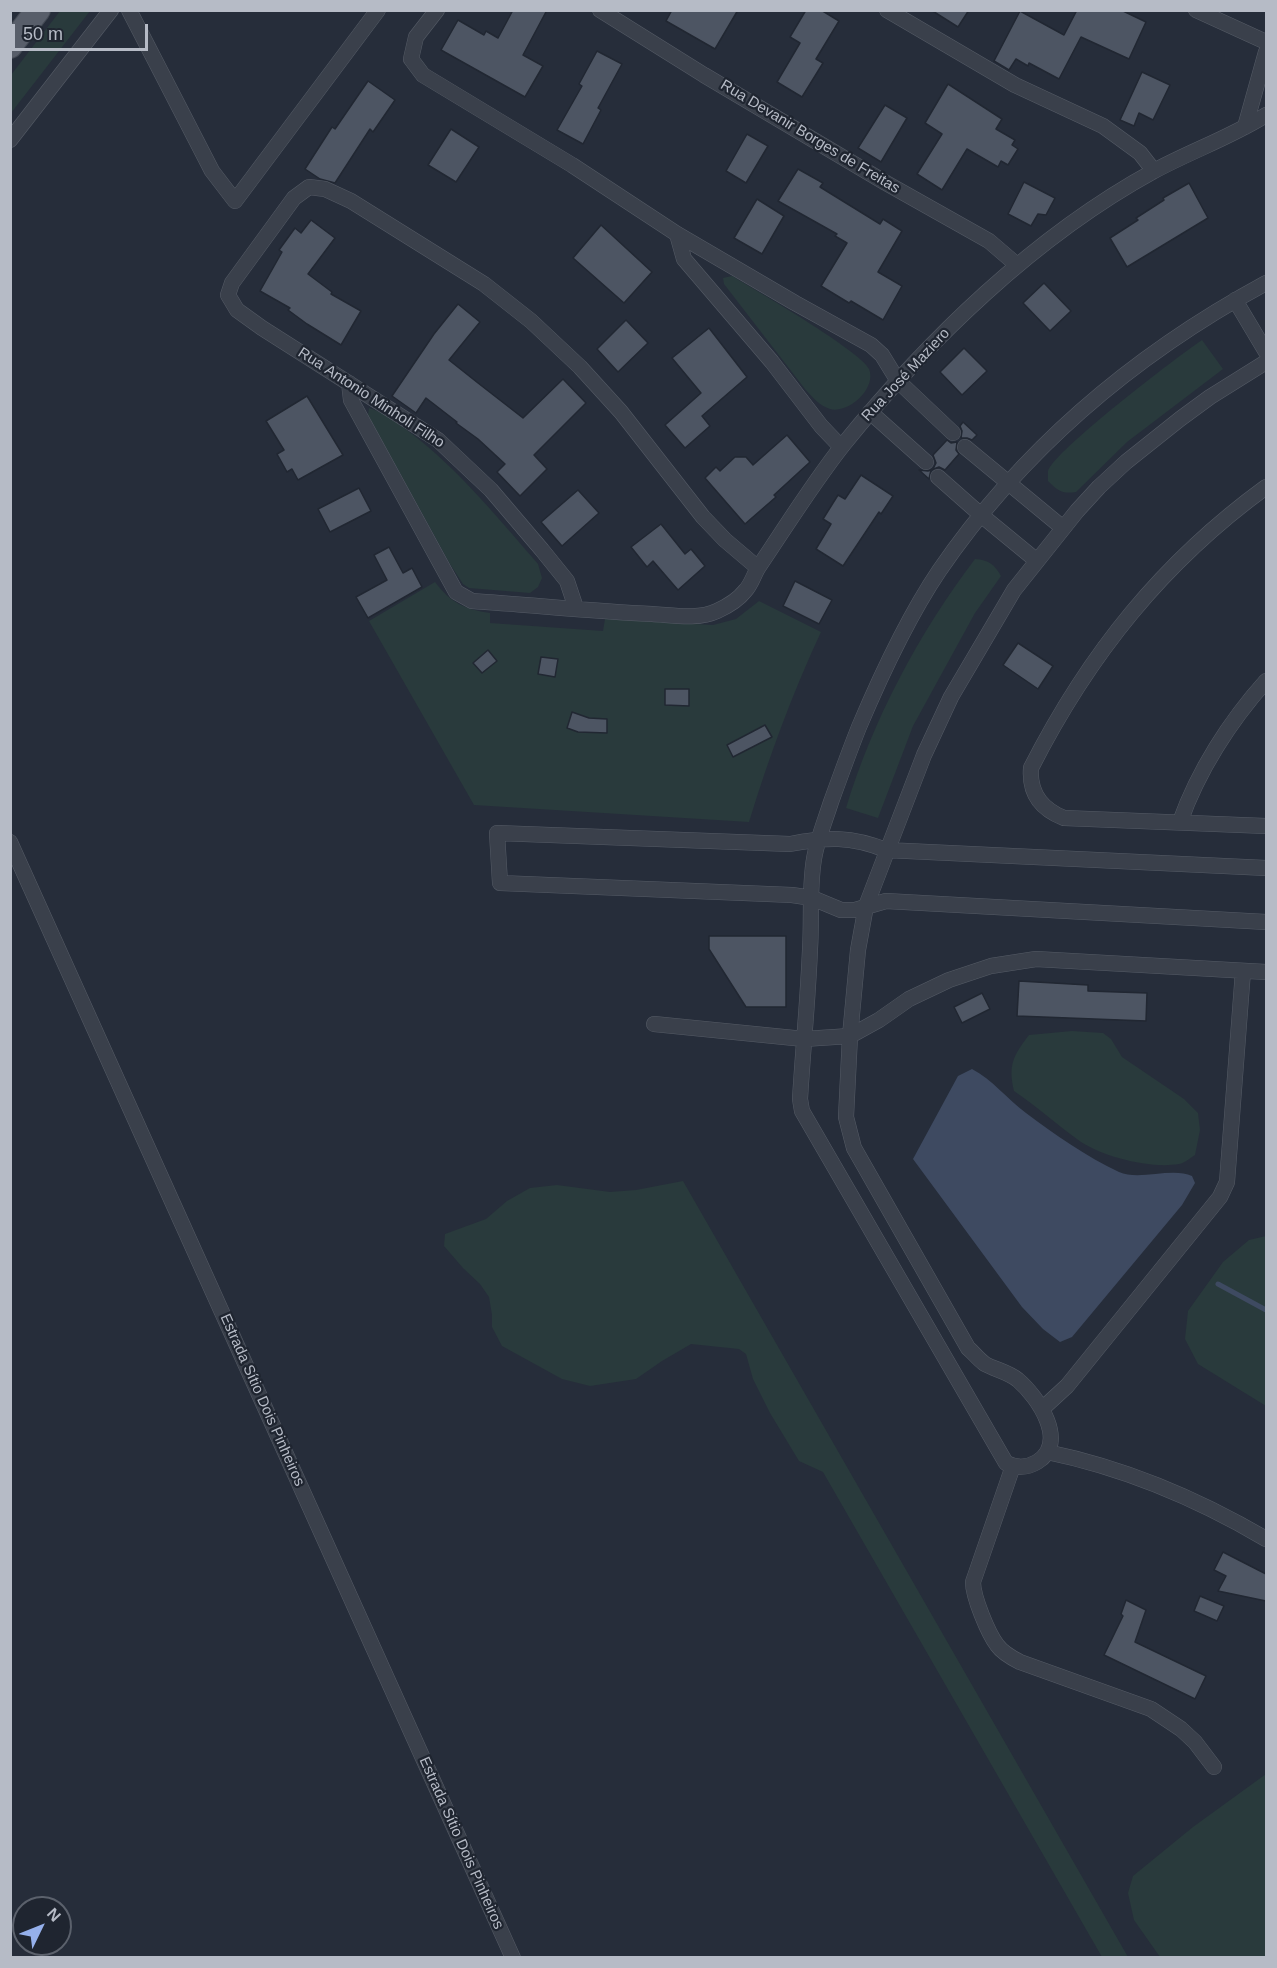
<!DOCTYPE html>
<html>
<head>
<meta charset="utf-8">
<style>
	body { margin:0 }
	#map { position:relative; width:1277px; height:1968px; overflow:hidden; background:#262d3a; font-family:Helvetica,sans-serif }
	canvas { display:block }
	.frame { position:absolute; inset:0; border:12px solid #b6bbc6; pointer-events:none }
	.north { position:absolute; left:12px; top:1896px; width:60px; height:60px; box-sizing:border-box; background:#1f2530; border:2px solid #5b616c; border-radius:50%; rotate:47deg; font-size:16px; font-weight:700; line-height:24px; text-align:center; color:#b6bbc6 }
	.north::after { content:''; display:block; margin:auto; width:21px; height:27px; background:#95b0eb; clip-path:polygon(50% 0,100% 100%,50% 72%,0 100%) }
	.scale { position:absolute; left:12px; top:24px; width:136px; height:27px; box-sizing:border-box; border:3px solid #b6bbc6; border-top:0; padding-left:8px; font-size:18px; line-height:21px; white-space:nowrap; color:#b6bbc6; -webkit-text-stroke:4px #1f2530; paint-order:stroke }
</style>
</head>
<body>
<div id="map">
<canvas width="1277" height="1968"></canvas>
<div class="frame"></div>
<div class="north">N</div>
<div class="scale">50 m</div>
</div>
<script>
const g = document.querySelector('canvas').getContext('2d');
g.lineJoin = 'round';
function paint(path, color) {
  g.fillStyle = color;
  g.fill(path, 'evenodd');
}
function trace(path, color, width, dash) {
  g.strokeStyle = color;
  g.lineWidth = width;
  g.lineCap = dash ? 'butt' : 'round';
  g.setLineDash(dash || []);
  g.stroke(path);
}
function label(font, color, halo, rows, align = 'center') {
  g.font = font + ' Helvetica,sans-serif';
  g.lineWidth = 4.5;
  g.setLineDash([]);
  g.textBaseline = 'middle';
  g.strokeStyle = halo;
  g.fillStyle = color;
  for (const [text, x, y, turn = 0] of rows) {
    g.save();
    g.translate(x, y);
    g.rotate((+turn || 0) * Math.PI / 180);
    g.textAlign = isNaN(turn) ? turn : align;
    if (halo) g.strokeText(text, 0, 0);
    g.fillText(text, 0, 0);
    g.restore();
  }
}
paint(new Path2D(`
	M60 11H90L11 113V75Z
	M732 276C754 289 862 352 869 369 877 388 849 414 830 409 820 406 812 397 805 389L724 284 723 278Z
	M1202 340 1223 369 1127 442 1076 492C1062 494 1058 491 1048 481 1048 478 1048 474 1048 471 1054 451 1178 356 1202 340Z
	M369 408C386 413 399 424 412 434 460 471 498 518 538 564L542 578 538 587 530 593 469 588 463 584 450 564 368 415Z
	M975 559C989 560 994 564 1001 576L975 613 913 726 878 818 846 808C873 719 919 633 975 559Z
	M435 582C451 603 464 609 490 613V623L603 631 605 619 713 625 736 619 759 601 821 632C792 694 769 757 749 822L474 805 369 621Z
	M1072 1031 1103 1033 1111 1039 1122 1057 1184 1099 1198 1113 1200 1130 1195 1155C1190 1158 1185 1163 1179 1164 1151 1169 1104 1157 1081 1142 1058 1126 1038 1107 1014 1091 1008 1065 1013 1056 1029 1035Z
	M683 1181 1128 1957H1102L823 1472 799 1461 770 1413 753 1379 746 1354 739 1349 691 1344 662 1361 636 1379 590 1386 562 1379 502 1346 492 1327V1315L489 1297 480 1284 463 1268 444 1246 445 1234 486 1219 507 1201 530 1188 557 1185 610 1192 636 1190Z
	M1266 1236V1406L1198 1364 1185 1339 1188 1311 1223 1262 1249 1240Z
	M1266 1774V1957H1160L1134 1920 1128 1893 1133 1876 1193 1827Z`), '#293a3c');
paint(new Path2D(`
	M972 1069C993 1080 1007 1099 1026 1113 1054 1134 1087 1157 1119 1172 1139 1181 1172 1167 1192 1176L1195 1183 1182 1205 1072 1337 1060 1342 1043 1329 1022 1307 913 1159 958 1076Z`), '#3e4a61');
trace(new Path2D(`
	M1218 1284 1266 1310`), '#3e4a61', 5);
const building = new Path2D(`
	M513 10H547L523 55 543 66 525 97 441 50 458 20 484 35 486 31 498 38Z
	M672 10H738L715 49 666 21Z
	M806 10H821L839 21 816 59 823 63 802 97 777 82 800 43 790 37Z
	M931 10H969L958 27Z
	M1077 10H1121L1146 22 1129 59 1081 37 1059 79 1029 63 1028 66 1016 59 1009 70 994 61 1020 11 1064 35Z
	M597 51 622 64 598 108 601 110 583 144 557 130 582 86 579 84Z
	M1142 72 1170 85 1153 120 1139 113 1134 126 1120 120Z
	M368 81 395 100 373 132 370 129 335 183 320 179 305 169 332 127 335 129Z
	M948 84 1002 119 996 129 1015 140 1012 145 1018 149 1008 165 1001 161 998 167 967 149 942 190 917 174 942 134 925 123Z
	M885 105 907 118 881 162 858 148Z
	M451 129 479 147 456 182 428 165Z
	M747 134 768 146 746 183 726 171Z
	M798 169 823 183 820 187 880 224 883 219 902 231 878 272 902 286 883 320 851 301 849 303 821 286 847 243 835 236 837 234 778 201Z
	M1024 182 1055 198 1046 215 1038 214 1031 226 1008 214Z
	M1189 183 1208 218 1127 267 1110 238 1138 220 1136 218 1164 200 1163 198Z
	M757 199 784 216 762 254 734 238Z
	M311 220 335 238 308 274 332 292 331 294 361 311 341 345 307 324 288 310 290 308 260 291 282 252 279 250 295 228 301 233Z
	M601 225 652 272 624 303 573 258Z
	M1044 283 1071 311 1050 331 1023 303Z
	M458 304 480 322 449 360 478 383 523 418 563 379 586 403 534 455 547 469 520 496 497 472 505 464 478 439 456 423 457 422 426 398 416 413 392 396 434 334Z
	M626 320 648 343 618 372 597 349Z
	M709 328 747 377 702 416 710 426 685 448 665 425 701 393 672 358Z
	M964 348 987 371 962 395 940 372Z
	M307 396 343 455 298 480 292 469 287 472 277 454 284 450 266 421Z
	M963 422 977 435 972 440 967 438H961L962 431 960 426Z
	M787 435 810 462 774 495 776 497 745 524 705 478 716 467 720 471 735 457H746L753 465Z
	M947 440 951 443 957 442 956 450 959 454 945 470 939 467 931 470 929 479 919 470 928 471 933 469 936 463 933 455Z
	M861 475 893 496 881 514 879 512 843 566 816 549 831 524 823 519 838 495 845 499Z
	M359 488 371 511 330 532 318 509Z
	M578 490 599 513 562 546 541 522Z
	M661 524 685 554 691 549 705 566 678 590 653 561 647 567 631 547Z
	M389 547 403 573 412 568 422 587 368 618 356 597 387 580 374 555Z
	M795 581 832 600 819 624 783 606Z
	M1018 643 1053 666 1038 689 1003 665Z
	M488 650 497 661 482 673 473 663Z
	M541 657 558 659 555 677 538 674Z
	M665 689H689V706L665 705Z
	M572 712 589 718 607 719V733L578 732 567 728Z
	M765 725 772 737 733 757 727 745Z
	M709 936H786V1007H746L709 949Z
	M1019 981 1088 985V991L1147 993 1146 1021 1017 1016Z
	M982 993 990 1009 962 1023 954 1007Z
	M1223 1552 1266 1574V1601L1218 1591 1226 1576 1214 1570Z
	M1200 1596 1224 1606 1217 1621 1194 1611Z
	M1126 1600 1146 1610 1135 1642 1206 1676 1195 1699 1104 1655 1123 1616 1121 1614Z`);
paint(building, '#4d5563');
trace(building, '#212732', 1.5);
const street = new Path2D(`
	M129 10 212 171 235 201 378 10
	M437 10 416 37 411 59 423 75 572 165 677 234 795 303 871 345 882 355 898 381 953 433
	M600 10 704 75 886 183 989 241 1017 265
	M887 10 1015 85 1103 126 1140 153 1154 171
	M1196 10 1266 42
	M1245 127 1266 52
	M10 140 111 10
	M677 234 684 259 772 362 821 426 841 447
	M1266 283C1135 354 1024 447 939 571 908 617 881 675 859 727 849 752 840 777 831 802 825 821 817 840 814 859 809 889 812 920 810 949 808 999 803 1049 800 1099L802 1111 1006 1463C1016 1468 1027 1468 1037 1462 1069 1443 1038 1397 1018 1380 1008 1372 996 1370 985 1364 978 1359 974 1353 968 1348L854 1148 846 1117 850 1036 858 950 866 906 924 755 951 697 1014 590 1077 511 1099 487 1126 462 1180 419 1210 397 1266 362
	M1235 300 1266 352
	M349 383 351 400 456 592 472 601C532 605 592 611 652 614 672 615 698 620 717 611 728 606 738 600 745 591 752 584 754 573 760 565 787 525 813 483 843 445 928 340 1035 236 1154 171 1191 151 1231 137 1266 115
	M870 412 926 462
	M965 447 1063 528
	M938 477 981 515 1037 561
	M1266 487C1163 562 1089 654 1031 768 1029 793 1041 809 1064 818L1266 826
	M576 608 567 581 542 550 491 490 438 440 262 328 237 310 228 295 232 283 294 198 309 187 325 189 351 201 484 284 531 321 580 367 621 412 703 517 725 540 758 568
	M1180 822C1198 771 1230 721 1266 681
	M10 842 513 1958
	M1266 868 886 850C851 836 827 837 790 844L497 833 500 883 792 895 812 898 841 910H855L886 901 1266 922
	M654 1024 804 1039 850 1036 879 1020 909 999 949 980 991 966 1036 959 1266 972
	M1042 1409 1067 1386 1220 1197 1227 1182 1243 971
	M1047 1452C1125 1468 1198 1499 1266 1539
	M1013 1466 973 1582C973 1597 988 1633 997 1645 1002 1652 1012 1658 1020 1662L1151 1709 1181 1729 1195 1742 1214 1767`);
const primary = new Path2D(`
	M10 46 38 10`);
trace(street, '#555b66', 16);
trace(primary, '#434954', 26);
trace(street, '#3a404b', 15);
trace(primary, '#585e6a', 24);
label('15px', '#b6bbc6', '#1f2530', [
	["Rua Devanir Borges de Freitas",810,137,31],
	["Rua José Maziero",906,375,-47],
	["Rua Antonio Minholi Filho",371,398,33],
	["Estrada Sítio Dois Pinheiros",262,1400,66],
	["Estrada Sítio Dois Pinheiros",461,1843,66]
]);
</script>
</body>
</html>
